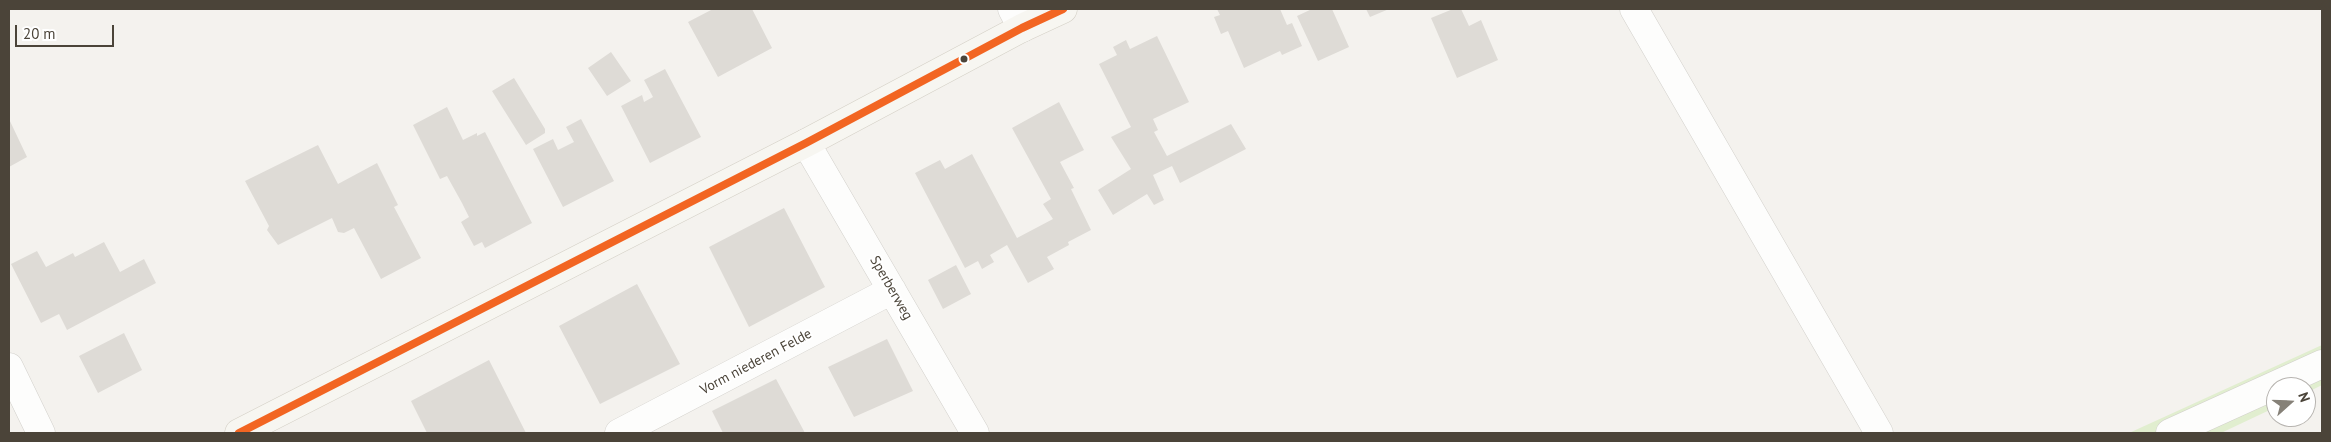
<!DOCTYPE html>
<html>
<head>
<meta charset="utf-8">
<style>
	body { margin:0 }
	#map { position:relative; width:2331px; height:442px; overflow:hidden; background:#f4f2ee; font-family:"PT Sans",sans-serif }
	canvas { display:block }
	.frame { position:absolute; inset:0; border:10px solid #4b4439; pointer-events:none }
	.north { position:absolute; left:2266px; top:377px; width:50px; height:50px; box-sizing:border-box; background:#fff; border:1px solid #b7b4b0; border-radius:50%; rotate:70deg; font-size:14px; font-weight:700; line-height:20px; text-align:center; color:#4b4439 }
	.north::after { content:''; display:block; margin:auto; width:18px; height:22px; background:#868178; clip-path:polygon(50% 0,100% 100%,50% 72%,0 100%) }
	.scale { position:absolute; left:15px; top:25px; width:99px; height:22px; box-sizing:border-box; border:2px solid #4b4439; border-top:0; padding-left:6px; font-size:15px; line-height:18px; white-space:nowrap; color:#4b4439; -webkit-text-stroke:4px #fff; paint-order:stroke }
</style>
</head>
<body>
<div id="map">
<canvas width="2331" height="442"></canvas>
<div class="frame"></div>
<div class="north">N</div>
<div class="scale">20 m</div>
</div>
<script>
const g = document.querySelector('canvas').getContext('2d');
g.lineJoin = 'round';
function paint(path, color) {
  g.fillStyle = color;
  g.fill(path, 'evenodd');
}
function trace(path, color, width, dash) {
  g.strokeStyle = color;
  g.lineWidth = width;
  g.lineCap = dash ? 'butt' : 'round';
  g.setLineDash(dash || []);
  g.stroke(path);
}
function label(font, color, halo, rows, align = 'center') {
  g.font = font + ' "PT Sans",sans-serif';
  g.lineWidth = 4;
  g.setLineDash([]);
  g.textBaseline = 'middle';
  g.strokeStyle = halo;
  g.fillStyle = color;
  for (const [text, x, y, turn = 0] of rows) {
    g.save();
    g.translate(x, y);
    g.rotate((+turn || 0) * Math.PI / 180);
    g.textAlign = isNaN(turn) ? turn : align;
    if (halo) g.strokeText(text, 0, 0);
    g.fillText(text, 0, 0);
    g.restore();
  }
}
paint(new Path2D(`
	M2322 345V385L2306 393V387H2276V407L2221 433H2129Z`), '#e1eecf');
paint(new Path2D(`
	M713 9H752L772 48 718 77 688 22Z
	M1217 9H1280L1287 25 1292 23 1302 46 1282 55 1280 51 1244 68 1228 31 1221 34 1214 17 1220 15Z
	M1312 9H1332L1349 47 1318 61 1297 16Z
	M1366 9H1389L1370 17Z
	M1453 9H1461L1469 26 1481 20 1498 60 1457 78 1431 18Z
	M1157 36 1189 102 1153 119 1158 130 1154 132 1167 156 1231 124 1246 149 1180 183 1172 166 1153 175 1164 200 1154 205 1147 194 1113 215 1098 190 1131 169 1111 137 1131 127 1099 64 1117 55 1113 47 1126 40 1130 49Z
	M611 52 631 81 607 96 588 68Z
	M665 69 701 137 650 163 621 106 642 95 644 102 653 97 644 80Z
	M514 78 545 129V133L526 145 492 91Z
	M1059 102 1084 150 1060 162 1074 188 1071 189 1091 230 1068 242 1069 245 1047 257 1054 269 1028 283 1007 245 990 255 994 262 982 269 978 261 965 268 915 173 940 160 945 169 972 154 1017 238 1053 219 1043 204 1051 199 1012 128Z
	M447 107 463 140 477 133V136L485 132 532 223 485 248 482 242 474 246 461 222 469 217 462 203 447 176 440 179 413 125Z
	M9 119 27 157 9 167Z
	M581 119 614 181 563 207 533 149 553 139 558 150 574 142 566 127Z
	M318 145 338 184 377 163 398 205 394 207 421 258 381 279 354 228 344 233 338 232 332 218 278 245 267 230 269 226 245 181Z
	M784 208 825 287 749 327 709 247Z
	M104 242 120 272 144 259 156 283 67 330 59 314 41 323 11 264 37 251 46 267 73 253 75 257Z
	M956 265 971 294 943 309 928 280Z
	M637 284 680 364 600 404 559 326Z
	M124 333 142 370 98 393 79 356Z
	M887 339 913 391 854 417 828 367Z
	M489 360 526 433H427L411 401Z
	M776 379 805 433H723L712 411Z`), '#dedbd6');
const street = new Path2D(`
	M1012 9 1022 28
	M1634 9 1879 433
	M806 143 975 433
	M9 367 41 433
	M619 433 892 290
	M2170 433 2322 364`);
const secondary = new Path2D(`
	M239 433 806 143 1022 28 1063 9`);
trace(street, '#d2d0cb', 29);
trace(secondary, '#d3cfc5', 29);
trace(street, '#fdfdfc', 28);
trace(secondary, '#f7f6f1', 28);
trace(new Path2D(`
	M239 433 806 143 1022 28 1063 9`), '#f26522', 8);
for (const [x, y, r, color] of [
	[964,59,4.5,"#4b4439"]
]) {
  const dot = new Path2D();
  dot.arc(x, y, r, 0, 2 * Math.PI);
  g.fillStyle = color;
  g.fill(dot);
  trace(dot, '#fff', 2);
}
label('14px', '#4b4439', '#fff', [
	["Sperberweg",891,288,60],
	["Vorm niederen Felde",756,362,-28]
]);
</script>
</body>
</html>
